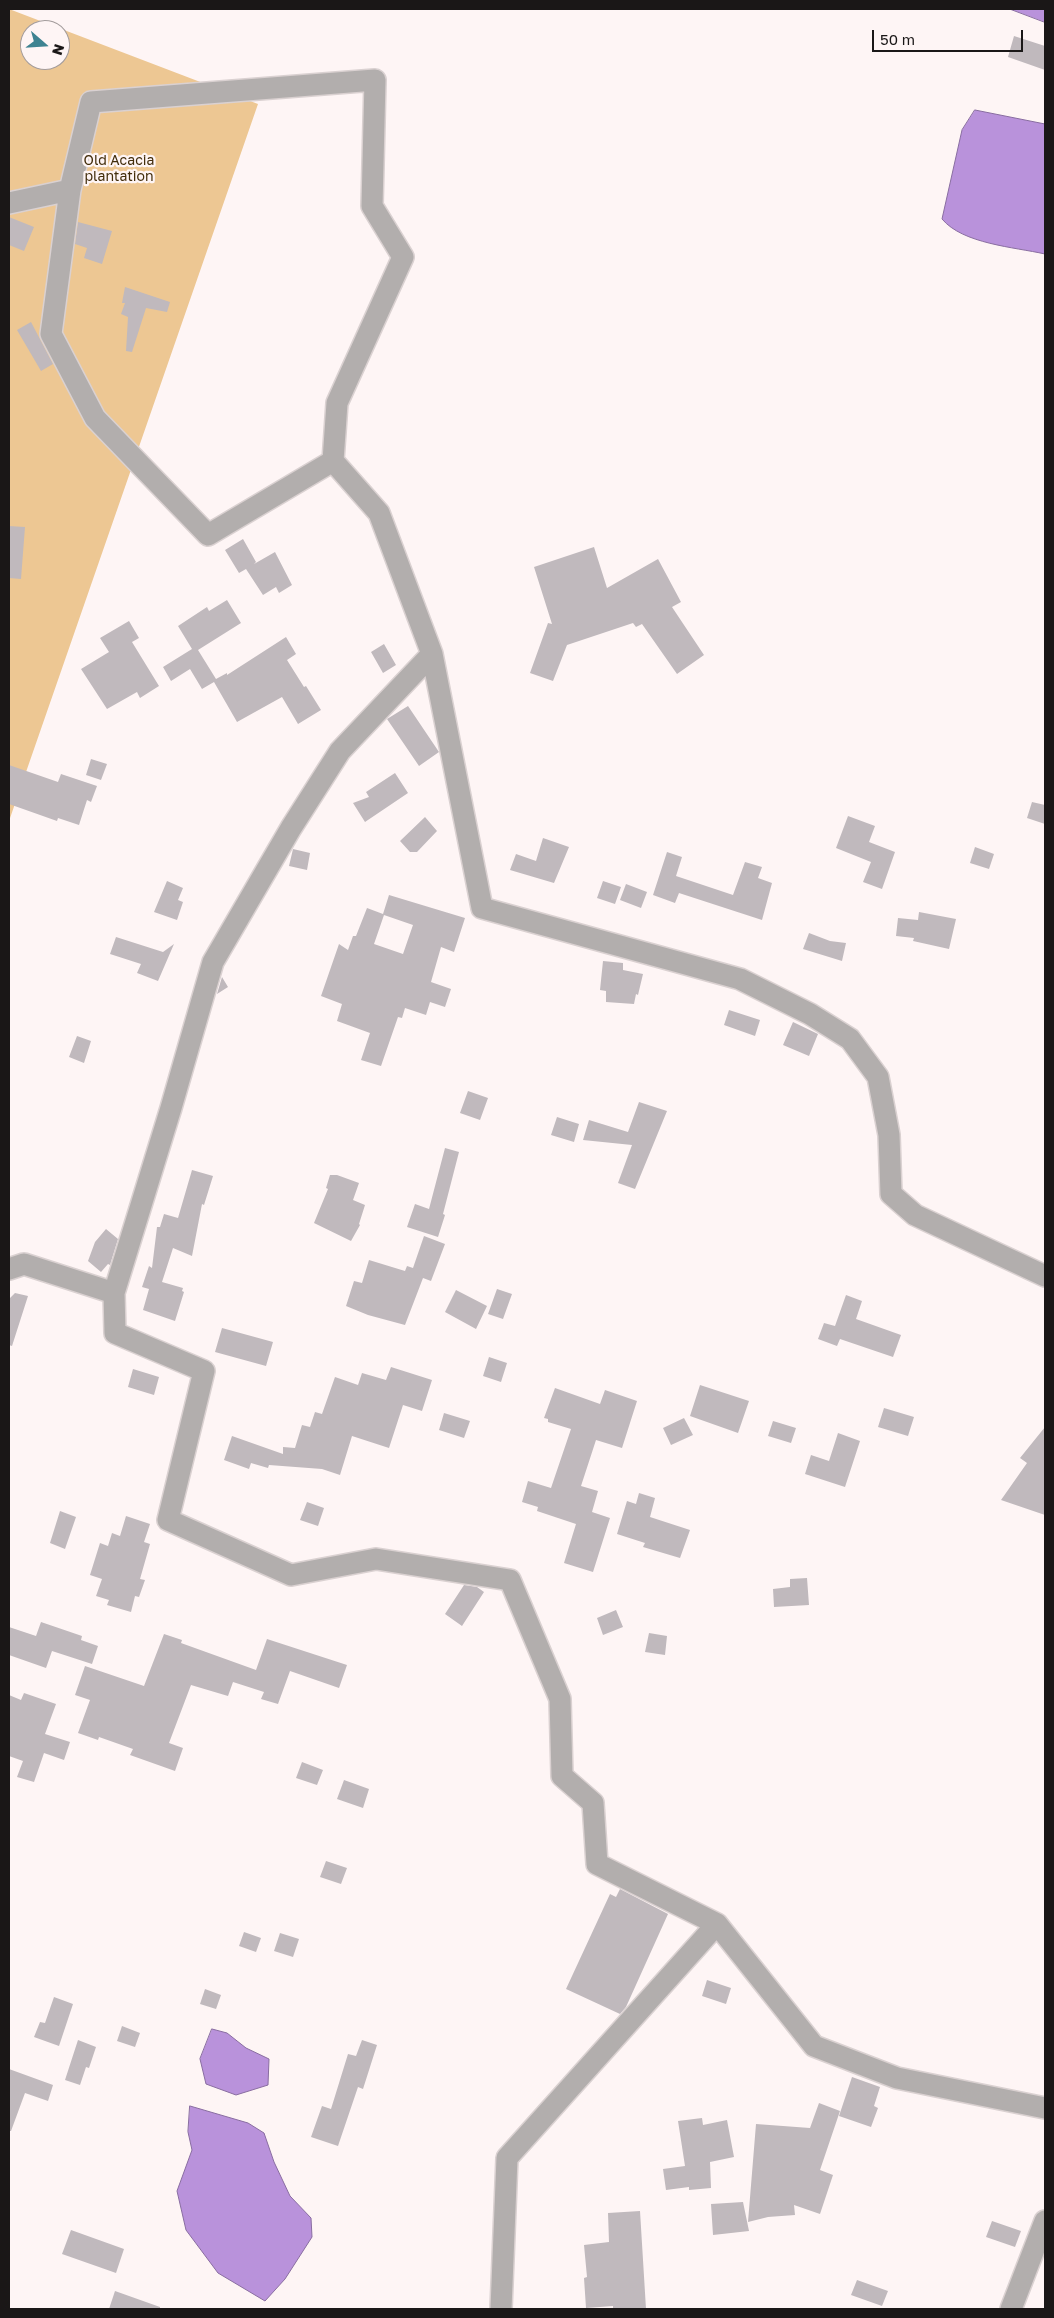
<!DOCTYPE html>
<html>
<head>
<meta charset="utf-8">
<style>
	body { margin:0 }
	#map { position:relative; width:1054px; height:2318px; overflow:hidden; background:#fef5f5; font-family:"Golos Text",sans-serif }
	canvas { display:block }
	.frame { position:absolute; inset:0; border:10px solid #1a1717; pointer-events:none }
	.north { position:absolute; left:20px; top:20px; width:50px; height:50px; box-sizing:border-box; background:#fef5f5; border:1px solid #a39c9c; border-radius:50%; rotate:109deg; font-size:14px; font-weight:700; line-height:20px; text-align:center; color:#1a1717 }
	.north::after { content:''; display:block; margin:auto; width:18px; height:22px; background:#3e8391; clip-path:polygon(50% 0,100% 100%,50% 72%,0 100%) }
	.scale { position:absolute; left:872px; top:30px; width:151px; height:22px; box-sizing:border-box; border:2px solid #1a1717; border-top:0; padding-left:6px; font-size:15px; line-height:18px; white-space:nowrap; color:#1a1717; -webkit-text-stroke:4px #fef5f5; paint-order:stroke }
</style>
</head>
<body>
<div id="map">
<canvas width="1054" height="2318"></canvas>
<div class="frame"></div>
<div class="north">N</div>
<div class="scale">50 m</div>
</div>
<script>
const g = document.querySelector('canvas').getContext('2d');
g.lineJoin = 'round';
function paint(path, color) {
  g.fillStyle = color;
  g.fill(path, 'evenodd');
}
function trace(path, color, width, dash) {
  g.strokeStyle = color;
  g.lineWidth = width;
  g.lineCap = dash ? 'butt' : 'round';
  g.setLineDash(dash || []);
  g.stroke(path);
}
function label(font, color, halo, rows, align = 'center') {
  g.font = font + ' "Golos Text",sans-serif';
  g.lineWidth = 4.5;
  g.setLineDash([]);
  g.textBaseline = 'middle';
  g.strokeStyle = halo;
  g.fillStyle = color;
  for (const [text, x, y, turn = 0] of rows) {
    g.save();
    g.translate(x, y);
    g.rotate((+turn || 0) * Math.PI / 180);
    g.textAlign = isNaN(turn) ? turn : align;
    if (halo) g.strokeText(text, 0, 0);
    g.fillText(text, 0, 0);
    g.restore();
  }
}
paint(new Path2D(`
	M9 9 258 104 9 821ZM30 30H60V60H30Z`), '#edc793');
const water = new Path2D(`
	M1010 9H1045V22Z
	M975 110 1045 124V254C1014 247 963 244 942 219L962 130Z
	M212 2029 227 2033 246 2048 269 2059 268 2085 236 2095 206 2084 200 2059Z
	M190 2106 248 2123 264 2133 274 2162 290 2196 311 2218 312 2237 285 2279 265 2301 218 2273 186 2230 177 2191 192 2150 188 2132Z`);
paint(water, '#b992db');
trace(water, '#896da0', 1);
paint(new Path2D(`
	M1014 36 1045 46V70L1008 57Z
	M9 217 34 227 24 251 9 245Z
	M78 222 112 231 102 264 84 258 87 248 75 244Z
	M125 287 170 302 167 312 146 308 132 352 126 351 128 317 121 314 125 303H122Z
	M31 322 53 364 41 371 17 330Z
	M9 526 25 527 21 579 9 578Z
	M243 539 256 562 254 564 275 552 292 585 279 593 276 587 263 595 246 569 239 573 225 550Z
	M594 547 607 588 658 559 681 602 672 607 704 655 677 674 642 624 636 627 633 623 567 645 553 681 530 673 548 623 552 624 534 567Z
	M227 600 241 623 198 650 216 679 227 673V675L286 637 296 654 287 660 304 687 306 686 321 710 298 724 282 697 237 722 214 682 202 689 190 669 171 681 163 667 192 649 178 626 207 607 209 611Z
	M129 621 139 638 132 642 159 686 140 698 137 692 107 709 81 669 109 652 100 638Z
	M384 644 396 665 383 673 371 652Z
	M408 706 439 752 419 766 387 719Z
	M91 759 107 764 101 780 86 775Z
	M9 765 58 782 61 774 97 786 91 802 87 800 79 825 58 818 57 821 9 804Z
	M395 773 408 793 365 822 353 803 369 797 366 792Z
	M1032 802 1045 805V824L1027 818Z
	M848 816 875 826 869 842 895 852 882 889 863 882 871 862 836 848Z
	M425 817 437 831 417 852H410L400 841Z
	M543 838 569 847 554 883 510 870 516 854 536 861Z
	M975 847 994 854 989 869 970 863Z
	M293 849 310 853 307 870 289 866Z
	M667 852 682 857 676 876 733 895 745 862 762 867 758 878 772 883 762 920 679 893 675 903 653 895Z
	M167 881 183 888 178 900 183 902 177 920 154 912Z
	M603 881 621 887 615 904 597 898Z
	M626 884 647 892 641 908 620 900Z
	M389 895 465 918 454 952 441 947 431 982 451 989 445 1007 430 1002 426 1015 405 1008 402 1018 398 1017 381 1066 361 1060 370 1033 337 1021 342 1004 321 996 339 944 348 950 353 936H356L367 908 383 914ZM384 915 413 925 403 954 374 944Z
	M919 912 956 919 949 949 913 941 914 938 896 936 898 918 918 920Z
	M809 933 830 941 846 943 842 961 803 949Z
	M116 937 163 952 174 944 158 981 137 973 141 964 110 954Z
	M603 961 623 963V970L643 974 638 995 636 994 634 1004 606 1002V991L600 990Z
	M222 977 228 987 217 994Z
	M729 1010 760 1020 755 1036 724 1025Z
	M793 1022 818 1034 809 1056 783 1045Z
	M77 1036 91 1041 84 1063 69 1057Z
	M468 1091 488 1098 480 1120 460 1113Z
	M639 1102 667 1111 635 1189 618 1183 632 1145 583 1140 589 1120 628 1132Z
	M557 1117 579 1124 574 1142 551 1135Z
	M445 1148 459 1152 443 1214 445 1215 438 1237 407 1227 415 1204 429 1209Z
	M192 1170 213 1176 204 1205 202 1204 192 1256 173 1248 162 1282 183 1288 182 1291 184 1292 175 1321 143 1310 149 1289 142 1287 149 1266 152 1268 157 1227H160L164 1214 178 1218Z
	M330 1175H337L359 1183 353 1200 365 1205 359 1224 360 1225 351 1241 314 1223 328 1189 326 1188Z
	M106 1229 118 1239 110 1265 108 1264 101 1272 88 1261 95 1242Z
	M424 1236 445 1244 431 1281 423 1278 405 1325 368 1315 346 1306 354 1281 362 1283 369 1260 405 1271 407 1266 413 1268Z
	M497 1289 512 1294 503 1319 488 1314Z
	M456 1290 487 1306 476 1329 445 1312Z
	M15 1293 28 1296 12 1346 9 1345V1299Z
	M846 1295 862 1301 856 1319 901 1335 893 1357 840 1339 837 1346 818 1339 824 1323 835 1326Z
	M222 1328 273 1342 266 1366 215 1352Z
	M489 1357 507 1363 501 1382 483 1376Z
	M391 1367 432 1380 422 1411 403 1405 389 1448 352 1436 340 1475 322 1469 269 1465 268 1468 251 1463 249 1469 224 1460 232 1436 283 1454V1447L295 1448 302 1425 310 1427 315 1412 322 1414 335 1377 358 1385 362 1373 386 1380Z
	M133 1369 159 1377 154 1395 128 1387Z
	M700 1385 749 1401 738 1433 690 1416Z
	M555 1388 600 1404 605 1390 637 1401 622 1448 596 1440 581 1486 598 1491 592 1512 610 1518 593 1572 564 1563 576 1524 537 1511 538 1507 522 1502 528 1481 551 1488 571 1429 548 1422V1419L544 1418Z
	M884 1408 914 1417 908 1436 878 1427Z
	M444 1413 470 1421 464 1438 439 1430Z
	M684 1418 693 1435 671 1445 663 1428Z
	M773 1421 796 1428 791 1443 768 1436Z
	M1045 1427V1515L1001 1500 1027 1463 1020 1458Z
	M838 1433 860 1441 845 1487 805 1474 811 1455 829 1461Z
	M639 1493 655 1498 650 1517 690 1530 680 1558 643 1547 645 1543 617 1534 627 1501 636 1504Z
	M307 1502 324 1508 318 1526 300 1520Z
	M60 1511 76 1517 65 1549 50 1543Z
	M126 1516 150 1524 144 1542 150 1544 140 1579 145 1580 139 1597 135 1596 131 1612 107 1605 109 1600 96 1596 102 1579 90 1575 100 1543 108 1546 112 1533 120 1536Z
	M807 1578 809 1605 774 1607 773 1589 790 1587V1579Z
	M464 1585 477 1587 484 1592 462 1626 445 1614Z
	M616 1610 623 1627 603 1635 597 1618Z
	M41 1622 82 1636 81 1640 98 1646 92 1664 52 1651 46 1668 9 1655V1627L36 1636Z
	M649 1633 667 1636 665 1655 645 1652Z
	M164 1634 182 1640 181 1643 256 1670 267 1639 347 1665 339 1688 290 1671 278 1704 261 1699 264 1692 233 1682 228 1696 191 1685 169 1743 183 1748 175 1771 130 1755 133 1749 99 1737 98 1740 78 1733 90 1700 75 1695 85 1666 144 1686Z
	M24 1693 56 1704 45 1734 70 1742 64 1760 44 1753 34 1782 17 1777 23 1761 9 1756V1695L21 1700Z
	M302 1762 323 1770 317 1785 296 1778Z
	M344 1780 369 1789 363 1808 337 1799Z
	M326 1861 347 1868 341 1884 320 1877Z
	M620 1889 668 1914 626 2007 620 2014 566 1989 610 1894 616 1897Z
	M244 1932 261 1938 256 1952 239 1946Z
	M280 1933 299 1939 293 1957 274 1951Z
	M707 1980 731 1988 726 2004 702 1996Z
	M205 1989 221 1995 216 2009 200 2004Z
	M54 1997 73 2004 59 2046 34 2037 40 2022 45 2023Z
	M122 2026 140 2033 135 2047 117 2041Z
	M78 2040 96 2047 89 2068 86 2067 80 2085 65 2080Z
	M362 2040 377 2045 363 2089 358 2087 338 2146 311 2137 322 2106 331 2109 348 2054 356 2056Z
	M9 2069 53 2085 48 2101 25 2093 11 2131H9Z
	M852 2077 880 2087 874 2106 878 2108 871 2127 839 2116Z
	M819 2103 840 2111 820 2170 833 2175 820 2214 794 2205 795 2215 768 2217 748 2222 756 2124 810 2128Z
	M702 2118 703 2125 727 2120 734 2157 710 2162 711 2188 689 2190V2187L666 2190 663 2169 685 2166 678 2121Z
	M743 2202 749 2231 713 2235 711 2204Z
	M640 2211 646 2309H613V2306L586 2308 584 2278 587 2277 584 2245 609 2242 608 2213Z
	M992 2221 1021 2231 1015 2247 986 2237Z
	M71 2230 124 2249 116 2273 62 2254Z
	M857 2280 888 2291 882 2306 851 2295Z
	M115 2291 160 2307V2309H109Z`), '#c0b9bd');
const minor = new Path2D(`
	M9 203 70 190
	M333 461 208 535 95 418 51 334 70 190 91 102 375 80 372 206 403 257 337 403 333 461 379 513 432 654 482 908 740 979 810 1014 850 1039 878 1077 889 1135 891 1194 915 1215 1045 1276
	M9 1269 24 1264 114 1293 171 1108 213 962 291 828 340 751 432 654
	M114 1293 115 1333 204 1371 168 1520 291 1575 376 1559 510 1580 560 1699 562 1776 593 1803 597 1864 717 1924 814 2046 897 2078 1045 2108
	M501 2309 507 2158 717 1924
	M1011 2309 1045 2221`);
trace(minor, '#dad1d1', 24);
trace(minor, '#b2aead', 21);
label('14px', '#422d0b', '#fef5f5', [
	["Old Acacia",119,161],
	["plantation",119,177]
]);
</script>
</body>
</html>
